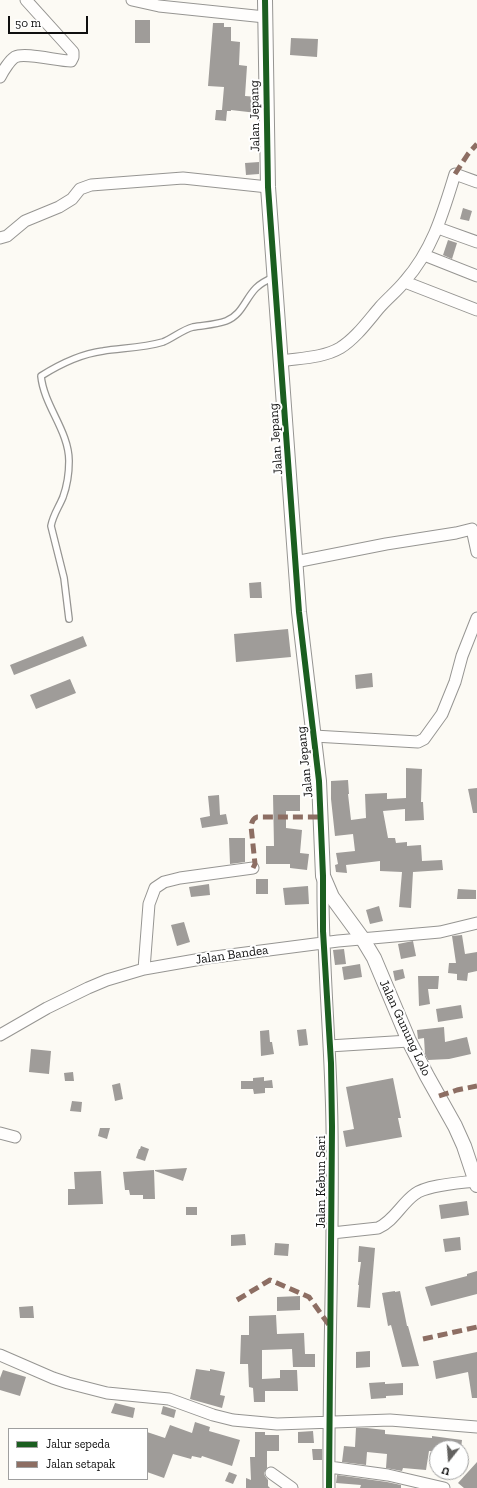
<!DOCTYPE html>
<html>
<head>
<meta charset="utf-8">
<style>
	body { margin:0 }
	#map { position:relative; width:477px; height:1488px; overflow:hidden; background:#fcfaf4; font-family:"Zilla Slab",serif }
	canvas { display:block }
	.legend { position:absolute; left:8px; top:1428px; width:140px; height:52px; box-sizing:border-box; background:#fff; border:1px solid #9f9f9f; margin:0; padding:5px 7px; list-style:none; font-size:12px; color:#0f0f0f }
	.legend li { display:flex; align-items:center; gap:8px; height:20px }
	.legend b { width:20px; border:1px solid #9f9f9f }
	.north { position:absolute; left:429px; top:1440px; width:40px; height:40px; box-sizing:border-box; background:#fff; border:1px solid #9f9f9f; border-radius:50%; rotate:197deg; font-size:11px; font-weight:700; line-height:16px; text-align:center; color:#0f0f0f }
	.north::after { content:''; display:block; margin:auto; width:14px; height:18px; background:#62615f; clip-path:polygon(50% 0,100% 100%,50% 72%,0 100%) }
	.scale { position:absolute; left:8px; top:16px; width:80px; height:18px; box-sizing:border-box; border:2px solid #0f0f0f; border-top:0; padding-left:5px; font-size:12px; line-height:14px; white-space:nowrap; color:#0f0f0f; -webkit-text-stroke:3px #fff; paint-order:stroke }
</style>
</head>
<body>
<div id="map">
<canvas width="477" height="1488"></canvas>
<ul class="legend">
<li><b style="height:5px;background:#1b5e20"></b>Jalur sepeda</li>
<li><b style="height:5px;background:#8d6e63"></b>Jalan setapak</li>
</ul>
<div class="north">U</div>
<div class="scale">50 m</div>
</div>
<script>
const g = document.querySelector('canvas').getContext('2d');
g.lineJoin = 'round';
function paint(path, color) {
  g.fillStyle = color;
  g.fill(path, 'evenodd');
}
function trace(path, color, width, dash) {
  g.strokeStyle = color;
  g.lineWidth = width;
  g.lineCap = dash ? 'butt' : 'round';
  g.setLineDash(dash || []);
  g.stroke(path);
}
function label(font, color, halo, rows, align = 'center') {
  g.font = font + ' "Zilla Slab",serif';
  g.lineWidth = 4;
  g.setLineDash([]);
  g.textBaseline = 'middle';
  g.strokeStyle = halo;
  g.fillStyle = color;
  for (const [text, x, y, turn = 0] of rows) {
    g.save();
    g.translate(x, y);
    g.rotate((+turn || 0) * Math.PI / 180);
    g.textAlign = isNaN(turn) ? turn : align;
    if (halo) g.strokeText(text, 0, 0);
    g.fillText(text, 0, 0);
    g.restore();
  }
}
paint(new Path2D(`
	M135 20H150V43H135Z
	M213 23H224V27H231V41L240 42 239 65 247 66 245 96 258 97 257 113 231 110V111H227L226 121 215 120 216 110H222L224 87 208 86Z
	M291 38 318 39 317 57 290 55Z
	M259 162V174L246 175 245 163Z
	M463 208 472 211 469 221 460 219Z
	M448 240 457 243 452 259 443 255Z
	M261 582 262 598H250L249 583Z
	M288 629 291 657 236 662 234 634Z
	M83 636 87 646 14 675 10 665Z
	M372 673 373 687 356 689 355 675Z
	M70 679 76 693 36 709 30 695Z
	M406 768 422 769 421 802H423L424 820 405 821V809L383 811 388 838H395L396 843 407 842V846L421 845 422 861 442 860 443 870 413 872 411 908 399 907 402 872 380 871V861L346 865 347 873 336 872 335 865 338 864 336 853 355 851 353 834 335 836 331 799V781L348 780 349 794H348L351 820 366 818 365 794 387 793V799L406 798Z
	M477 788V813H473L468 789Z
	M219 795 220 815 226 814 228 824 202 828 200 818 210 816 208 796Z
	M273 795H300V811H286V828L302 830 300 853 309 854 307 870 290 868V864H266V846H274Z
	M229 838H245V862L230 864Z
	M256 879H268V894H256Z
	M209 884 210 895 191 897 189 887Z
	M308 886 309 904 285 905 283 888Z
	M458 889 476 890V899H457Z
	M379 906 383 921 370 924 366 910Z
	M184 922 190 942 177 946 171 925Z
	M462 935 465 954 477 952V971L468 973 467 981 457 980V974L448 973 449 963H456L452 936Z
	M413 941 416 956 401 959 398 944Z
	M344 949 346 964 335 965 333 950Z
	M360 964 362 977 344 980 342 967Z
	M403 969 405 978 395 981 393 971Z
	M418 976H439L438 989H428L430 1004 419 1006Z
	M461 1005 463 1018 438 1022 436 1009Z
	M444 1027 445 1042 467 1037 471 1054 449 1059 428 1060 425 1054 424 1038 418 1039 417 1030Z
	M306 1029 308 1045 299 1046 297 1030Z
	M269 1030 270 1042H272L274 1054 261 1056 260 1031Z
	M31 1049 51 1051 49 1074 29 1072Z
	M73 1072 74 1081H65L64 1073Z
	M264 1077V1081L272 1080 273 1088H265V1093L254 1094 253 1089H241V1081H253V1078Z
	M393 1078 401 1118H398L402 1137 346 1147 343 1131 354 1129 346 1087Z
	M120 1083 123 1099 115 1101 112 1085Z
	M72 1101 82 1102 81 1112 70 1111Z
	M100 1128H110L107 1139 98 1136Z
	M141 1146 149 1149 145 1161 136 1158 139 1149H140Z
	M187 1168 183 1181 155 1171V1170Z
	M154 1170 155 1199H143V1195H130L129 1190H125L123 1172Z
	M101 1171 103 1204 68 1205V1189H75L74 1172Z
	M467 1201 469 1215 441 1219 439 1205Z
	M186 1207H197V1215H186Z
	M245 1234 246 1245 231 1246V1235Z
	M460 1237 461 1250 445 1252 443 1239Z
	M275 1243 289 1244 288 1256 274 1255Z
	M359 1246 375 1248 370 1308 357 1307 359 1285H358L361 1262H358Z
	M477 1271V1294L431 1306 425 1287 467 1276V1274Z
	M395 1291V1292L400 1291 407 1326H408L419 1366 402 1367 391 1325 388 1326 382 1293Z
	M300 1296V1310L277 1311V1297Z
	M33 1306 34 1318H20L19 1307Z
	M276 1315 277 1334 304 1333 305 1354H315V1367H293L292 1349 262 1350V1379L280 1378V1370H297L298 1391H265V1402H254L253 1388 249 1387 248 1364H240L241 1335H249V1316Z
	M370 1351V1367L356 1368V1352Z
	M477 1352V1398H472L468 1372 436 1379 433 1361Z
	M196 1369 210 1371V1369L225 1372 220 1395 225 1396 222 1408 190 1399Z
	M3 1370 26 1377 20 1396 0 1390V1378Z
	M385 1382V1384L403 1383V1395L386 1396V1398L371 1399 369 1383Z
	M115 1403 135 1408 133 1418 111 1413Z
	M163 1406 176 1410 174 1418 161 1414Z
	M195 1422 210 1427 209 1431 240 1440 232 1466 202 1456 201 1458 192 1456 191 1459 173 1454 164 1478 147 1472V1432L165 1438 170 1425 192 1433Z
	M356 1428H367L385 1430V1434L432 1438V1436L462 1440 461 1448H437V1451H429L426 1470 403 1468 402 1471 386 1468 387 1454 367 1452 366 1465 342 1462 344 1446 355 1447Z
	M313 1431 314 1443H298V1432Z
	M255 1432H265V1435H279V1451H267V1468L264 1473 265 1476 268 1480V1486L270 1488H246V1478L251 1480 250 1457H255Z
	M312 1449H322V1460H313Z
	M477 1462V1488H464L458 1483Z
	M229 1472 237 1475 233 1484 225 1481Z
	M337 1475 387 1482 401 1485V1488H360L361 1485 336 1483Z`), '#9f9c99');
const service = new Path2D(`
	M69 619 64 578 51 526C53 515 59 507 63 497 67 486 69 473 69 461 69 431 44 406 41 376 60 364 80 354 103 351 122 348 143 348 163 342 173 338 182 330 193 327 204 325 215 325 226 321 242 315 245 299 256 288 261 283 267 280 274 277`);
const minor = new Path2D(`
	M132 0 159 6 265 17
	M0 77C3 71 10 60 15 57 25 52 58 61 71 61L73 57V52L26 0
	M438 228 477 242
	M0 238 7 236 25 221 59 207 72 199 80 189 91 185 183 178 268 187
	M424 255 477 276
	M405 282 477 310
	M281 361C300 358 323 358 340 348 356 338 368 321 380 307 388 298 398 290 405 281 433 249 443 213 455 174L477 182
	M295 562 386 544 456 533 472 529 477 552
	M314 736 418 742 424 739 442 714 455 682 462 656 477 618
	M323 879C322 962 331 1044 332 1127 334 1247 328 1368 329 1488
	M144 969 149 904 155 888 164 882 180 878 253 868
	M0 1035 47 1008 88 988 107 980 144 969 207 958 338 941 440 932 477 923
	M329 1046 409 1041
	M0 1133 15 1137
	M332 1233 378 1228C394 1221 401 1204 415 1194 427 1185 460 1183 475 1181
	M0 1355 53 1378 68 1383 107 1393 169 1399 213 1415 233 1420 277 1424 390 1420 477 1427
	M329 1467 388 1475 444 1488
	M271 1473 292 1488`);
const tertiary = new Path2D(`
	M265 0 268 187 299 612 319 781 323 876 332 897 362 938 374 958 409 1041 427 1076 455 1126 464 1146 477 1185`);
trace(service, '#969592', 8);
trace(minor, '#969592', 13);
trace(tertiary, '#969592', 16);
trace(service, '#fffefd', 5.5);
trace(minor, '#fffefd', 11);
trace(tertiary, '#fffefd', 14);
trace(new Path2D(`
	M455 174 468 154 477 144
	M253 868 255 864 251 826C252 822 252 819 257 817H320
	M439 1096 457 1090 477 1086
	M237 1300 270 1280 309 1297 329 1325
	M423 1339 477 1327`), '#8d6e63', 5, [10, 5]);
trace(new Path2D(`
	M265 0 268 187 299 612 319 781 323 876V931L331 1063 332 1127 329 1488`), '#1b5e20', 6);
label('13px', '#0f0f0f', '#fff', [
	["Jalan Jepang",255,116,-91],
	["Jalan Jepang",276,439,-94],
	["Jalan Jepang",305,762,-96],
	["Jalan Bandea",232,955,-8],
	["Jalan Gunung Lolo",405,1028,65],
	["Jalan Kebun Sari",321,1182,-90]
]);
</script>
</body>
</html>
